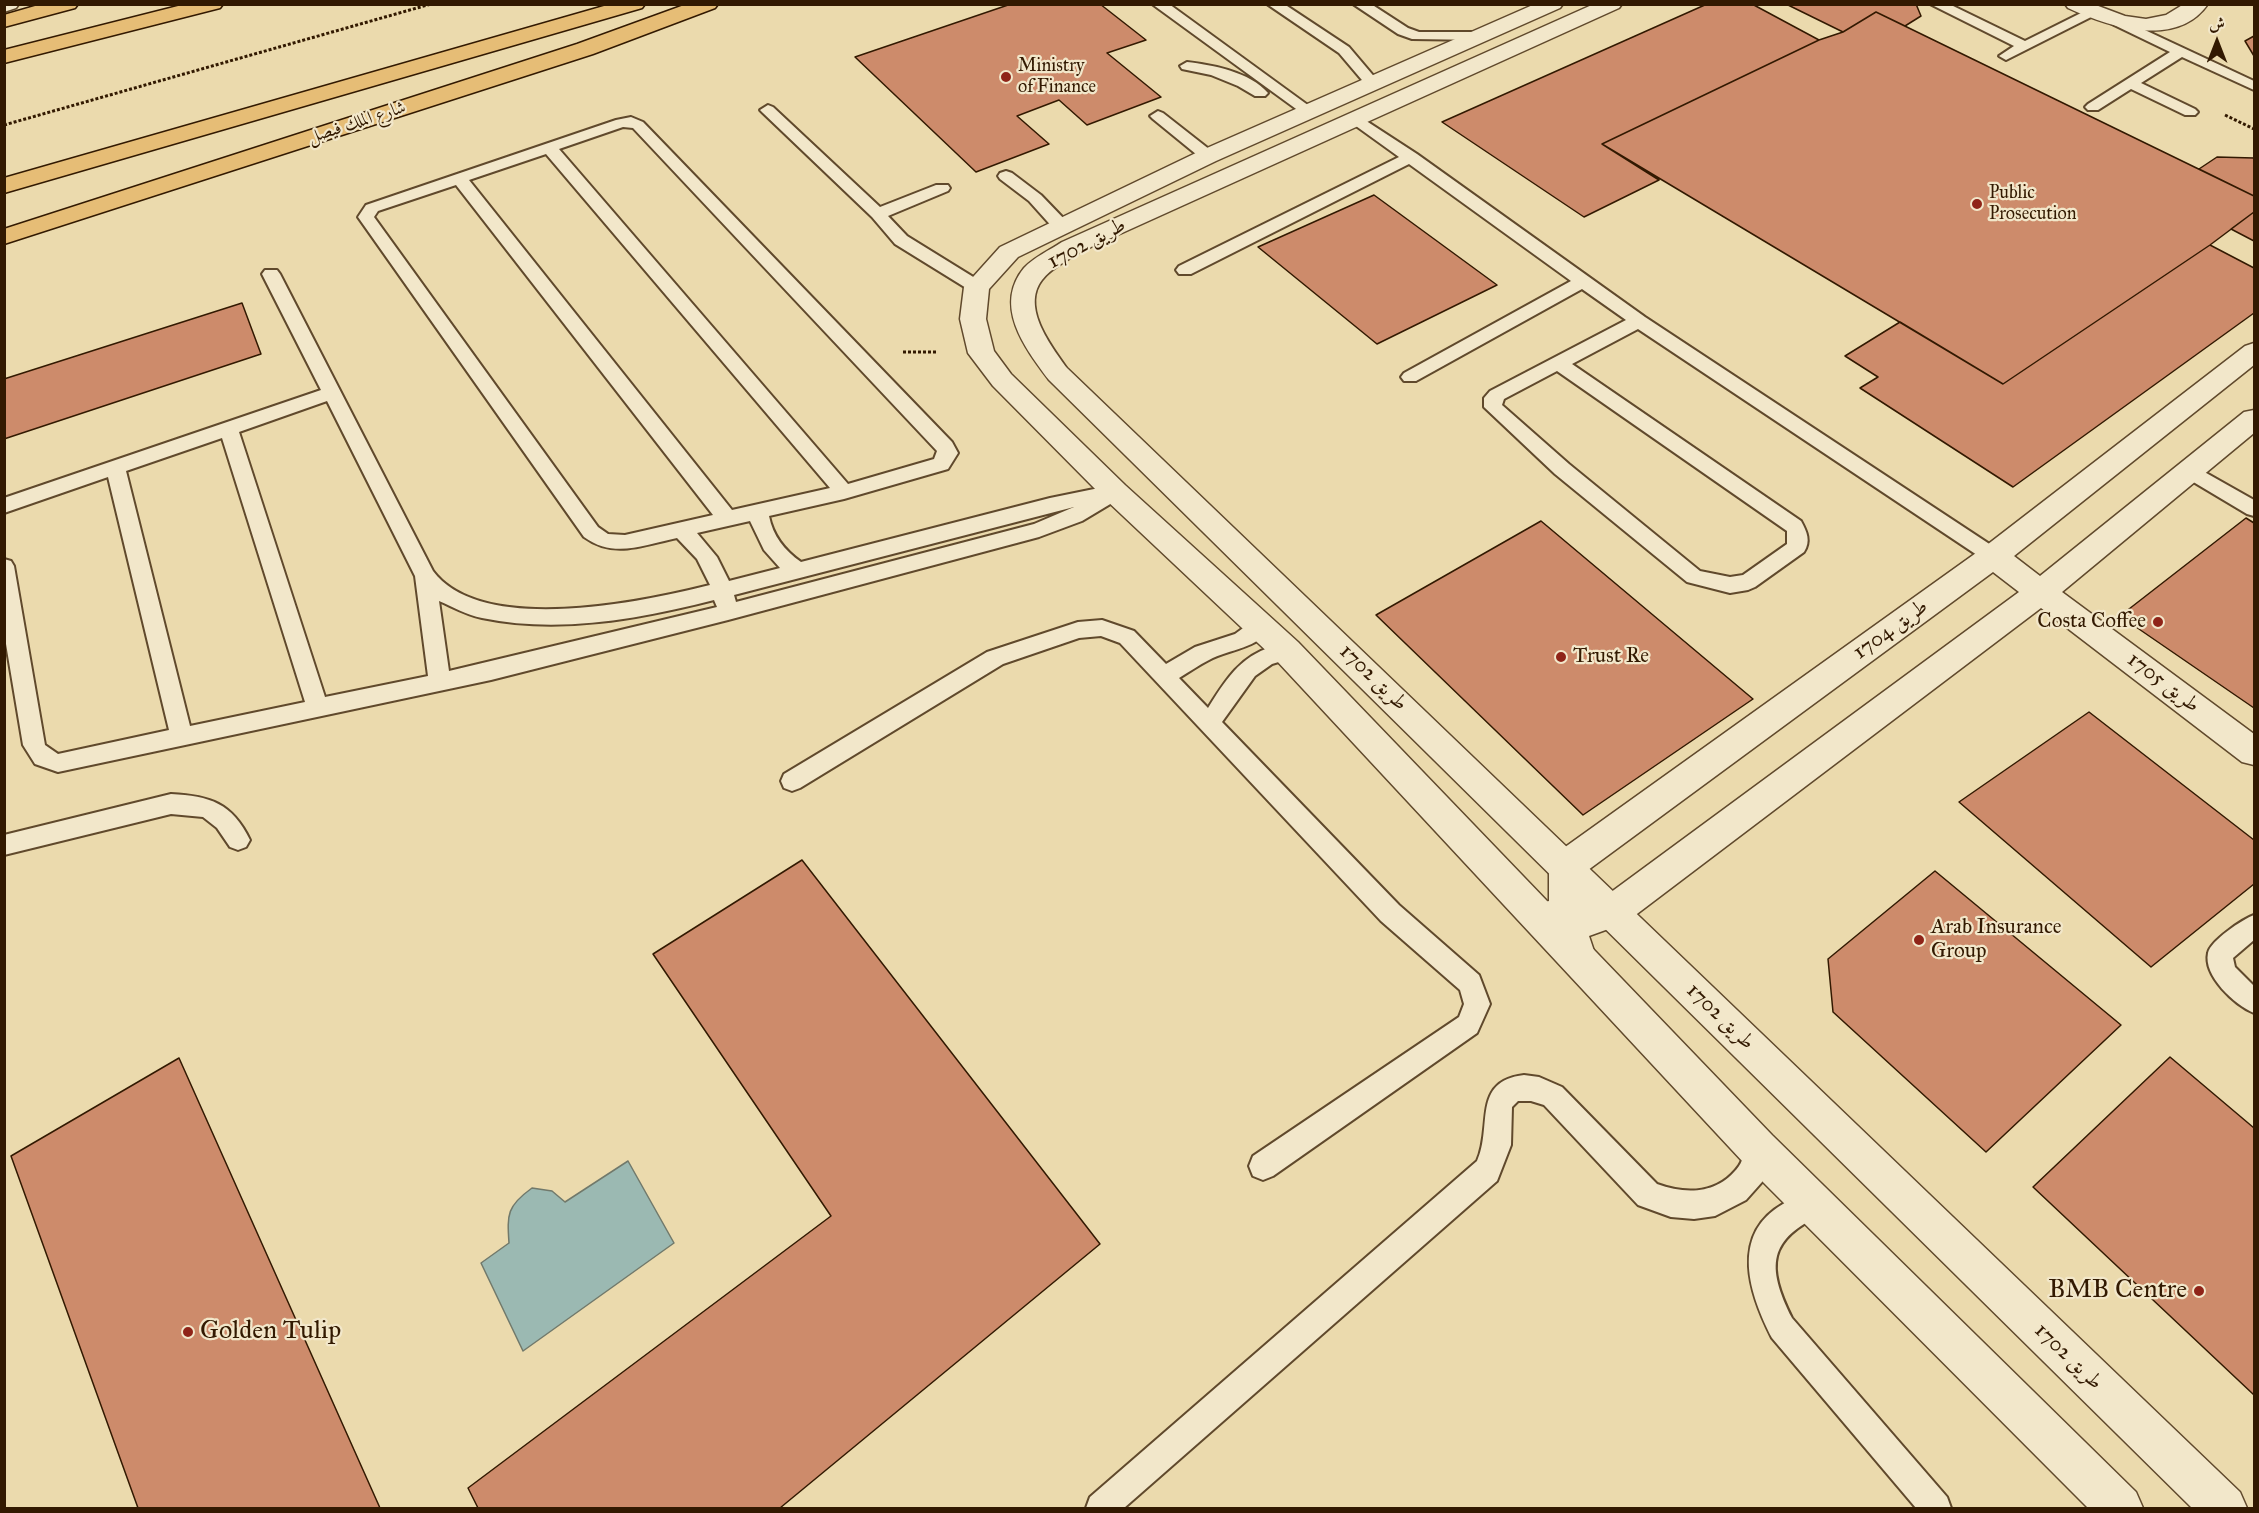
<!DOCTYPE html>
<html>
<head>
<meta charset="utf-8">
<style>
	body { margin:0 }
	#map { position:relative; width:2259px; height:1513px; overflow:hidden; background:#ebdaad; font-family:"IM FELL Great Primer",Amiri,serif }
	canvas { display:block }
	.frame { position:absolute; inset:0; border:6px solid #321901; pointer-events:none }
	.north { position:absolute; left:2187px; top:12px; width:60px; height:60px; -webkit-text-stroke:4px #f2e7ca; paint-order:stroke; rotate:0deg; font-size:16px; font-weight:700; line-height:24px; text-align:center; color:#321901 }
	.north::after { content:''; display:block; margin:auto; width:21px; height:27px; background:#321901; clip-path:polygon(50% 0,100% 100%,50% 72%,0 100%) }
</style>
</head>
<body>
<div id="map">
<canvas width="2259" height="1513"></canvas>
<div class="frame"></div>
<div class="north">ش</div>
</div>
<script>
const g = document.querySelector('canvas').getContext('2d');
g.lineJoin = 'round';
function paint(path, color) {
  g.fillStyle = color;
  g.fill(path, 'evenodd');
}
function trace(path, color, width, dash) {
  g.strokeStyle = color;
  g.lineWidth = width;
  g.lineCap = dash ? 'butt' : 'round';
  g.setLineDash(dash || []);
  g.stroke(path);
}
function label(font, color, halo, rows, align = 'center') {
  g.font = font + ' "IM FELL Great Primer",Amiri,serif';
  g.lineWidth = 4.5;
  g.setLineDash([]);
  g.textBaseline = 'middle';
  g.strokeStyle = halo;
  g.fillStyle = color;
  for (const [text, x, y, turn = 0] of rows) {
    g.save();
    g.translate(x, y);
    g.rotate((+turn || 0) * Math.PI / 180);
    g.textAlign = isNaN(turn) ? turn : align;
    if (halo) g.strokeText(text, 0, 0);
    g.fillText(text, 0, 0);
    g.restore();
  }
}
const water = new Path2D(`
	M628 1161 674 1243 523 1351 481 1263 509 1243C507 1214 507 1206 532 1188L552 1191 565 1202Z`);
paint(water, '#9bb9b2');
trace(water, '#71796b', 1.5);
const building = new Path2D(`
	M1011 4H1100L1146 40 1107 53 1161 97 1087 125 1059 100 1017 116 1049 144 976 172 855 57Z
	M1707 4H1752L1819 40 1602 144 1659 180 1584 217 1442 122Z
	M1916 4 1921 16 1905 26 1876 12 1843 32 1786 4Z
	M1876 12 2254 196V212L2210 245 2003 384 1602 144 1819 40 1843 32Z
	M2254 36V56L2245 41Z
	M2217 157 2254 158V196L2199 169Z
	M1374 195 1497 285 1377 344 1258 247Z
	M2254 212V241L2231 229Z
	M2210 245 2254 268V313L2013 487 1860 388 1878 377 1845 356 1900 322 2003 384Z
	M242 303 261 354 4 439V379Z
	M2246 518 2254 523V708L2120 616Z
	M1541 521 1753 699 1583 815 1376 615Z
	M2089 712 2254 840V884L2151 967 1959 802Z
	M802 860 1100 1244 780 1508H478L468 1488 831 1216 653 954Z
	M1935 871 2121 1025 1986 1152 1833 1012 1828 959Z
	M2170 1057 2254 1128V1395L2033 1187Z
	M179 1058 380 1508H138L11 1156Z`);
paint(building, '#cd8b6b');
trace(building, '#321901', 1.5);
const service = new Path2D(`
	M1152 4H1169L1316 111 1313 114H1303Z
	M1267 4H1284L1349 47 1377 80 1379 83 1377 86H1367L1339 53Z
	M1353 4H1371L1408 28 1419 32H1481L1488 36 1481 40 1412 39 1398 34Z
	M1930 4H1949L2025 41 2089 9H2099L2101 12 2006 60 1999 56 2014 46Z
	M2117 17 2254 81V90L2182 57 2141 83 2195 109 2198 112 2195 115H2185L2131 89 2098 110H2088L2085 107 2088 104 2170 52 2112 24 2110 21 2112 18Z
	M1187 62C1213 65 1250 72 1268 93L1265 96H1255L1238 86 1211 75 1182 69 1180 66Z
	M768 105 773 107 880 207 936 185H948L950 188 948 191 888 216 907 236 983 283 986 287 983 291H971L895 244 872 217 763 113 760 110Z
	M1158 111 1163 113 1214 153 1216 156 1214 159H1202L1153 119 1150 116Z
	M1354 113 1417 154 1645 317 2000 551 2003 556 2000 561 1993 564 1986 561 1638 329 1572 364 1801 521C1807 532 1811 541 1804 552L1755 587 1748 590 1730 593 1687 582 1555 474 1484 407V398L1490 391 1626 320 1582 289 1416 381H1404L1401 377 1404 373 1571 281 1409 164 1191 274H1179L1176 270 1179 266 1399 157 1349 121 1346 118 1349 115ZM1557 371 1787 531V544L1743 575 1730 577 1700 571 1569 464 1502 405 1504 399Z
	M631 117 643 122 952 442 958 453 948 469 844 499 769 516C773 536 784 550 801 562L1050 498 1099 488C1107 490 1113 484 1122 487L1125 492 1122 497 1082 521 1039 537 728 620 491 680 58 772 35 764 23 745 4 632V559L11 561 14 566 45 745 58 754 169 730 108 477 4 513V498L321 390 262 274 265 270H277L280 274 433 571C482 636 642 602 710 585L697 559 677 538C643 545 614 559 584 537L358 217 366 205 616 120ZM623 127 633 128 937 451 934 459 848 484 559 149ZM546 154 830 488 732 510 469 180ZM456 185 713 515 625 535 608 534 598 527 374 217 378 211ZM327 401 415 576 428 676 325 697 239 432ZM222 438 305 702 190 726 126 471ZM1074 507 1034 524 736 602 734 595ZM750 521 764 550 780 568 729 581 717 557 697 533ZM714 600 717 607 449 671 439 601C453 607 467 615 482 618 559 634 639 619 714 600Z
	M1006 171 1012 173 1041 195 1067 222 1069 226 1067 230H1055L1029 201 1000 179 998 176 1000 173Z
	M2192 465 2254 500V516L2247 514 2185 477 2182 472 2185 467Z
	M1261 618 1268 620 1272 626C1259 649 1229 649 1209 660 1199 665 1189 672 1179 678L1208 708C1225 681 1240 656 1272 647 1280 645 1286 642 1295 645L1298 651 1295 657 1272 664 1255 676 1222 722 1399 905 1479 975 1490 1004 1477 1033 1273 1176 1263 1180 1253 1176 1249 1166 1253 1156 1459 1017 1464 1004 1460 990 1381 921 1120 643 1101 636 1079 638 1003 664 800 788 792 791 784 788 781 781 784 774 987 652 1078 622 1102 620 1134 631 1166 664 1195 647 1235 634 1254 620Z
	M171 794C210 796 232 803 250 840L246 847 238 850 230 847 217 828 203 817 171 814 4 855V835Z
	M2254 915V940L2233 958 2235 967 2254 986V1013C2235 1005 2203 976 2208 953 2210 941 2243 919 2254 915Z
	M1524 1075 1539 1077 1562 1087 1657 1184C1687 1195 1719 1194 1739 1166 1744 1159 1745 1148 1748 1140L1758 1136 1768 1140 1771 1149 1766 1172 1762 1182 1746 1200 1715 1216 1694 1219 1671 1217 1638 1205 1544 1105 1531 1101H1518L1512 1107 1511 1145 1497 1181 1124 1508H1086L1090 1497 1477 1161C1493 1127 1471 1081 1524 1075Z
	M1813 1190 1823 1194 1827 1204 1823 1214C1768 1239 1766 1266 1792 1318L1947 1497 1951 1508H1916L1772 1338C1750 1295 1729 1235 1783 1204 1792 1198 1803 1194 1813 1190Z`);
const minor = new Path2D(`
	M4 4H19L16 8 4 12Z
	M2065 4H2093L2125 16 2146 19 2166 15 2184 4H2208C2176 50 2107 26 2068 8Z
	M2254 343V365L2014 556 2040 576 2244 412 2254 410V433L2062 592 2254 734V765L2242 762 2041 608 1625 923 1589 936 1596 957 1591 969 1578 974 1565 969 1553 934 1534 927 1529 916 1534 905 1549 901V866L1554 855 1983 548 2245 346ZM1993 572 2019 592 1599 901 1584 905V873Z`);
const tertiary = new Path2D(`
	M1535 4H1563L1560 8 1216 161 1018 257 989 289 986 319 994 351 1011 374 1125 485 1298 642 1772 1135 2136 1492 2143 1508H2088L1744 1163 1276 660 1105 499 993 386 968 353 960 319 964 287 1000 247 1200 151Z
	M1594 4H1622L1619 8 1080 252C1067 261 1051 268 1042 280 1021 307 1051 346 1067 368L2240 1492 2247 1508H2192L1049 380C1025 348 993 306 1024 268 1034 257 1050 250 1062 242Z`);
const trunk = new Path2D(`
	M42 4H78L75 8 4 27V15Z
	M186 4H223L220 8 4 63V50Z
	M611 4H645L642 8 4 193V178Z
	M687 4H718L715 8 593 54 4 244V229L577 44Z`);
trace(service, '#60492c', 4);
trace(minor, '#60492c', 3);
trace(tertiary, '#60492c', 3);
trace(trunk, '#321901', 3);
trace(new Path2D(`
	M2225 115 2254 129
	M4 125 431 4
	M903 352H938`), '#321901', 3, [3, 2]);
paint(service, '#f2e7ca');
paint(minor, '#f2e7ca');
paint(tertiary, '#f2e7ca');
paint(trunk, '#e6bd76');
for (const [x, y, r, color] of [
	[1006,77,6,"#8f2418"],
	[1977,204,6,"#8f2418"],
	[2158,622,6,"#8f2418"],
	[1561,657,6,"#8f2418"],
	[1919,940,6,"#8f2418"],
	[2199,1291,6,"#8f2418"],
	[188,1332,6,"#8f2418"]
]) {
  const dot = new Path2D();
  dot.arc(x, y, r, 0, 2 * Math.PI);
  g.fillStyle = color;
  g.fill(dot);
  trace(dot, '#f2e7ca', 2);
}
label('18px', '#321901', '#f2e7ca', [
	["Ministry",1018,67],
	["of Finance",1018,88],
	["Public",1989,194],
	["Prosecution",1989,215]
], 'left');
label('18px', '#321901', '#f2e7ca', [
	["شارع الملك فيصل",357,123,-18]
]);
label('21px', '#321901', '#f2e7ca', [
	["طريق 1702",1087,244,-28],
	["طريق 1704",1891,630,-36],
	["طريق 1702",1373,678,44],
	["طريق 1705",2163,683,37],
	["طريق 1702",1720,1017,44],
	["طريق 1702",2068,1357,44]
]);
label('21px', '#321901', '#f2e7ca', [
	["Costa Coffee",2146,622,"right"],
	["Trust Re",1573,657],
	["Arab Insurance",1931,928],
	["Group",1931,952]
], 'left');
label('26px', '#321901', '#f2e7ca', [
	["BMB Centre",2187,1291],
	["Golden Tulip",200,1332,"left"]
], 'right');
</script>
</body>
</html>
